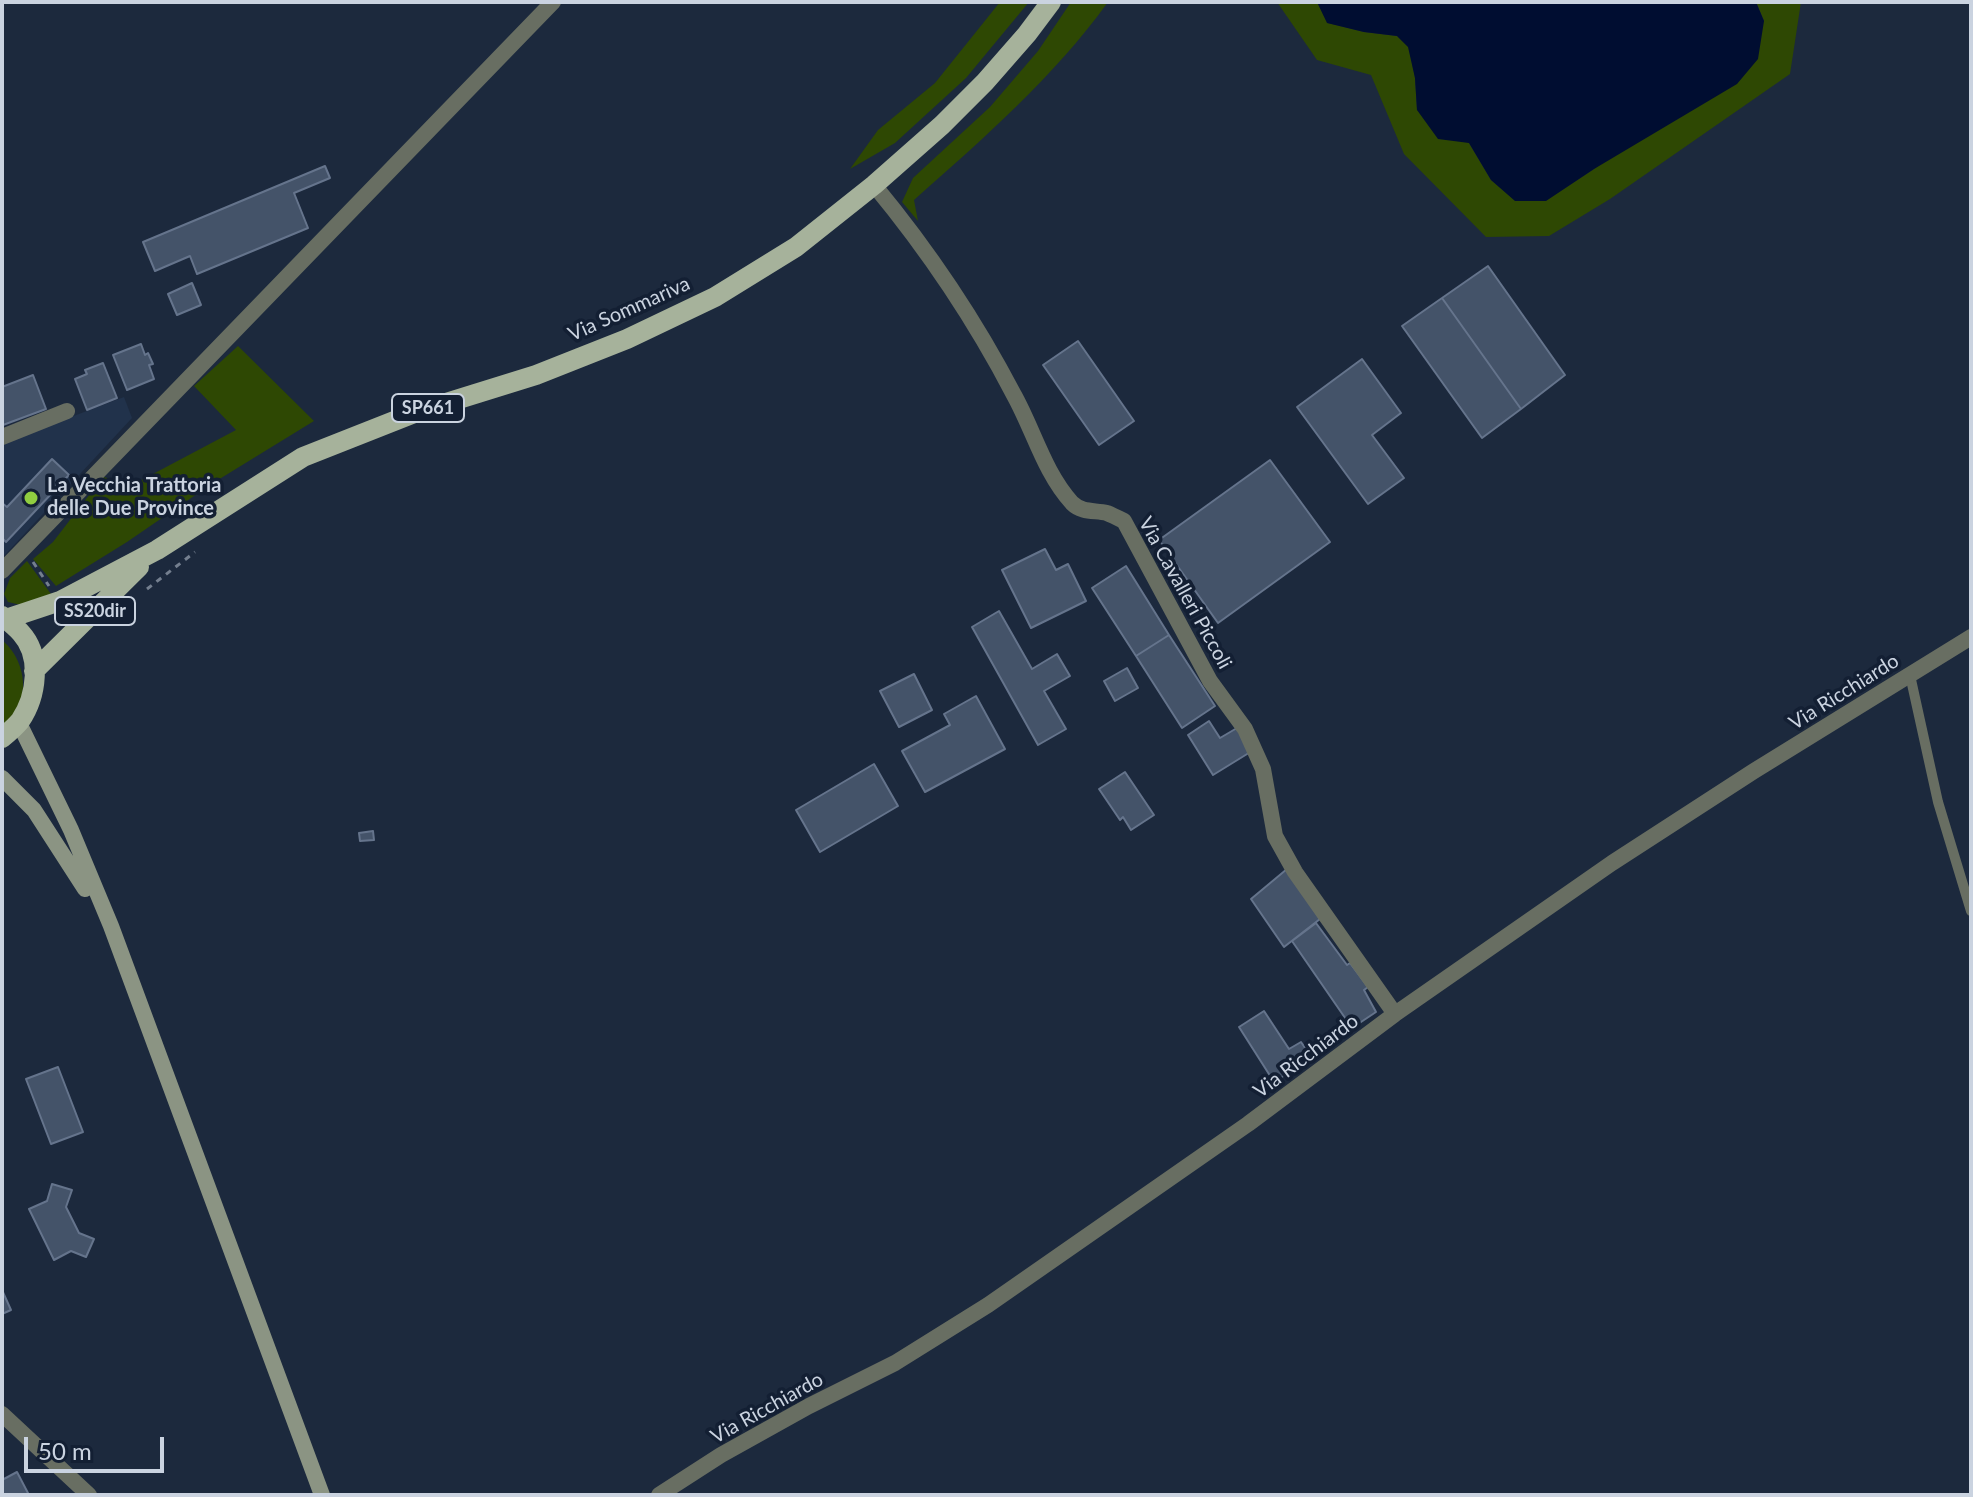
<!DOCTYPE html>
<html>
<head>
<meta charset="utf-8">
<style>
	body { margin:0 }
	#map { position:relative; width:1973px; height:1497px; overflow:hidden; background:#1c293d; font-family:Lato,sans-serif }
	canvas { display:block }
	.frame { position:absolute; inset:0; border:4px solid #cad3e0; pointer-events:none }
	.scale { position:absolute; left:24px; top:1437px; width:140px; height:36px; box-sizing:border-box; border:4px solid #cad3e0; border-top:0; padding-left:10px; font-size:24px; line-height:28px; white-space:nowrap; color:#cad3e0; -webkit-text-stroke:6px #131f33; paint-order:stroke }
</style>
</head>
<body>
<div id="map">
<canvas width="1973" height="1497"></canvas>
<div class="frame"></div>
<div class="scale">50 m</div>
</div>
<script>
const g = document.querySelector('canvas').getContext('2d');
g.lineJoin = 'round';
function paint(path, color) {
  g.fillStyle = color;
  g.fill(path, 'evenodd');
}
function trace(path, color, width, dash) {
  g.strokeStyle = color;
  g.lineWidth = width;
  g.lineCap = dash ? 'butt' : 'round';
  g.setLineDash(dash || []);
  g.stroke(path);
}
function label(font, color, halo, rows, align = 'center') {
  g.font = font + ' Lato,sans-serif';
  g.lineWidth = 7;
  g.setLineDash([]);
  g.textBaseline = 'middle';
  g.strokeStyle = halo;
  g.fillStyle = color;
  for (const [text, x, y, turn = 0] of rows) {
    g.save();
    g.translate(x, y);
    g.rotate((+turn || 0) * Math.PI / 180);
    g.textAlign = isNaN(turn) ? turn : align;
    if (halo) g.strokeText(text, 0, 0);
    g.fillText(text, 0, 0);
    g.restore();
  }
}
paint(new Path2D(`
	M124 397 132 418 2 558V443Z`), '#21324b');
paint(new Path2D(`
	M1000 2H1029L966 78 895 143 850 169 878 130 935 83Z
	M1071 2H1108C1054 77 983 139 914 200L918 221 902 202 913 178 990 107 1038 51Z
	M1277 2H1317L1328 23 1364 32 1397 36 1409 47 1415 78 1417 110 1469 143 1491 180 1515 200 1545 201 1594 169 1764 21 1756 2H1801L1790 74 1610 199 1549 236 1486 237 1404 154 1371 75 1317 60Z
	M238 346 314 421 213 483 127 542 56 586 33 559 53 542 103 477 134 484 236 430 194 386Z
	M27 561 51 594 21 605 8 602 4 594 10 578Z
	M2 640C20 655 28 681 20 703 16 713 8 722 2 730Z`), '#2e4803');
paint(new Path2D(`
	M1317 2H1756L1764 21 1758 59 1737 84 1594 169 1546 201H1515L1491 180 1469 143 1438 139 1417 110 1415 78 1408 47 1397 36 1364 32 1327 23Z`), '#000d31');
const building = new Path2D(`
	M325 166 330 178 294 193 308 228 197 274 190 256 155 271 143 242Z
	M1488 266 1565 375 1521 409 1442 298Z
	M192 283 201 305 177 315 168 294Z
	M1442 298 1521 409 1482 438 1402 326Z
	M1078 341 1134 421 1099 445 1043 365Z
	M141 344 145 355 148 353 153 364 149 365 154 379 127 390 113 355Z
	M1362 359 1401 413 1372 435 1404 478 1368 504 1297 407Z
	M103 363 117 398 87 410 75 379 87 374 85 370Z
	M33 375 46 409 3 425 2 387Z
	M52 459 69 475 6 542 2 538V503L7 507Z
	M1270 460 1330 542 1218 623 1159 540Z
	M1045 549 1056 570 1068 564 1086 601 1031 628 1002 570Z
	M1126 566 1169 635 1136 656 1092 588Z
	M999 611 1032 669 1057 654 1070 676 1044 691 1066 729 1038 745 972 627Z
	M1169 635 1215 706 1182 728 1136 656Z
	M1127 668 1138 688 1115 701 1104 681Z
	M914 674 932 710 899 727 880 691Z
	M976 696 1005 749 925 792 902 751 950 725 944 714Z
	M1209 721 1220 738 1237 728 1252 751 1213 775 1188 735Z
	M874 764 898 806 820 852 796 810Z
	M1125 772 1154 815 1131 830 1123 817 1120 820 1099 789Z
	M373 831 374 840 360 841 359 833Z
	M1287 869 1320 919 1284 947 1251 899Z
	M1316 923 1347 965 1350 963 1368 987 1364 990 1376 1012 1352 1028 1292 941Z
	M1264 1011 1289 1049 1301 1042 1312 1058 1274 1082 1239 1027Z
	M58 1067 83 1132 51 1144 26 1079Z
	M52 1184 72 1190 66 1207 79 1233 94 1239 86 1257 71 1251 54 1260 29 1209 47 1201Z
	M2 1290 11 1310 2 1314Z
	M17 1472 29 1495H2V1480Z`);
paint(building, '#445369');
trace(building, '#65748c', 2);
trace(new Path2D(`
	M33 562 49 586
	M147 589 195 552`), '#747f8f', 3, [6, 6]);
trace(new Path2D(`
	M1910 675 1938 802 1971 911`), '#686e62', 10);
trace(new Path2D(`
	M874 185C927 249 976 322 1014 395 1034 431 1044 472 1072 503 1082 513 1095 510 1107 513 1112 515 1118 518 1124 521L1210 681 1245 729 1263 769 1275 836 1295 872 1395 1014
	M2 437 67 411
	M2 571 553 2
	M2 1414 89 1495
	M659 1495 721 1455 809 1406 895 1363 988 1305 1248 1124 1395 1014 1612 863 1754 771 1971 637`), '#686e62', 16);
trace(new Path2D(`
	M19 723 71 830 111 926 322 1495
	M2 778 34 810 85 889`), '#8b9483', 16);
trace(new Path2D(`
	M2 616C8 621 15 626 21 633 42 656 37 696 20 721 15 727 8 733 2 738
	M6 619 60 601 157 550 303 457 417 412 536 375 627 339 715 297 796 247 874 185 942 125 985 82 1027 34 1051 2
	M34 671 139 567`), '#a6b29b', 20);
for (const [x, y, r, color] of [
	[31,498,8,"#90cd40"]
]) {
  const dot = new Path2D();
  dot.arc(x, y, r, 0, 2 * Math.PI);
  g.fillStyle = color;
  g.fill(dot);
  trace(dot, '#131f33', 3);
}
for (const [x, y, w] of [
	[428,408,72],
	[95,611,80]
]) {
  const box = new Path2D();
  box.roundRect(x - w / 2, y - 14, w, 28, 6);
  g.fillStyle = '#131f33';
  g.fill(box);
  trace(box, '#cad3e0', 2);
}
label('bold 18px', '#cad3e0', null, [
	["SP661",428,408],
	["SS20dir",95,611]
]);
label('20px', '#cad3e0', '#131f33', [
	["Via Sommariva",629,309,-24],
	["Via Cavalleri Piccoli",1185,593,61],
	["Via Ricchiardo",1844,692,-32],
	["Via Ricchiardo",1306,1056,-37],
	["Via Ricchiardo",767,1408,-29]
]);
label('bold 20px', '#cad3e0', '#131f33', [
	["La Vecchia Trattoria",47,486],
	["delle Due Province",47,509]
], 'left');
</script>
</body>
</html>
